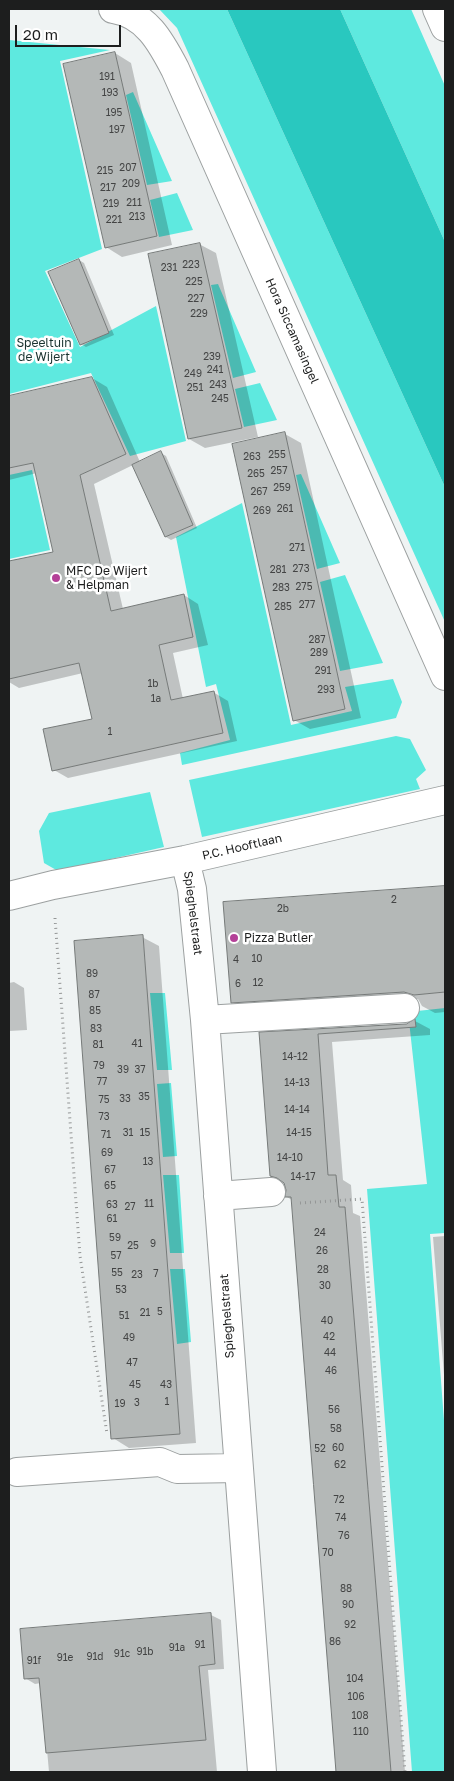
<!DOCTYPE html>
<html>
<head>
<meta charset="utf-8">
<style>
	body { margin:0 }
	#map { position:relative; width:454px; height:1781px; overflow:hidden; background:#eff3f3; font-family:"Golos Text",sans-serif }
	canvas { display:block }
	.frame { position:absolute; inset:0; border:10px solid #1d1e1e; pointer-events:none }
	.scale { position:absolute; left:15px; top:25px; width:106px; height:22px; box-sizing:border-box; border:2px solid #1d1e1e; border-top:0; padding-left:6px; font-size:15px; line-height:18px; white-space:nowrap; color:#1d1e1e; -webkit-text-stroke:4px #fff; paint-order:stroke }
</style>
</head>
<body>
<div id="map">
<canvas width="454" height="1781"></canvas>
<div class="frame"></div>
<div class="scale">20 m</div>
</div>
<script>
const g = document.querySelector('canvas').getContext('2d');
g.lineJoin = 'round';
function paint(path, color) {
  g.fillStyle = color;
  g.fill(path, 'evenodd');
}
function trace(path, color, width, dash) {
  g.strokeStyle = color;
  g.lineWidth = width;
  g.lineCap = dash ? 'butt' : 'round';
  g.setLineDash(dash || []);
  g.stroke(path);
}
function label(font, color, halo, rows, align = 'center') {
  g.font = font + ' "Golos Text",sans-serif';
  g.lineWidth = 5;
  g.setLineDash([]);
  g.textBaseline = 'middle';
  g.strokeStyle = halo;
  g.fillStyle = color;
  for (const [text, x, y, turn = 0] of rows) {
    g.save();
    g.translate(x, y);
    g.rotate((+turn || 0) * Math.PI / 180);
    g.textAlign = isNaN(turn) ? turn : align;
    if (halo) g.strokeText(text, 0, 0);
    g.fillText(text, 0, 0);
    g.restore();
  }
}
paint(new Path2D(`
	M159 9H227L444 485 445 622 177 28Z
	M340 9H411L445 86V242Z
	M9 40 110 50 60 61 102 249 45 271 80 347 156 306 186 441 130 456 91 373 9 394Z
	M133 92 172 181 147 185 126 95Z
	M177 193 193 230 159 237 150 200Z
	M218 284 256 372 233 378 211 285Z
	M260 383 277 420 244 427 235 389Z
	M32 470 50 550 9 559V475Z
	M301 474 340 563 317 569 296 475Z
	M242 503 291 725 352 711 345 687 393 679 402 702 396 718 182 765 180 753 230 740 216 684 206 687 176 537Z
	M345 575 383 663 340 671 320 582Z
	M396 736 410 739 426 770 416 779 420 789 202 837 189 780Z
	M150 792 164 847 58 871 44 863 39 831 49 813Z
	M150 993H165L172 1070H157Z
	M445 1008V1233L430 1234 445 1434V1772H412L367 1189 427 1184 408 1012Z
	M171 1083 177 1156 163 1157 157 1084Z
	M163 1175H179L184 1253H170Z
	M170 1269H185L191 1342 177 1344Z`), '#5ee9df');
paint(new Path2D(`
	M227 9H340L445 242V541L444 485Z`), '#29c8bf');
paint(new Path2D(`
	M115 53 131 63 172 245 122 257 106 247Z
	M199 244 216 253 258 437 205 448 189 439Z
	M79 260 84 263 114 335 86 347 81 344Z
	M92 378 107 387 140 462 161 453 166 456 197 528 171 540 166 537 133 465 94 484 123 609 184 595 198 604 208 645 173 653 183 699 213 692 228 701 237 741 68 778 54 770 93 720 83 673 19 688 9 682V563L54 553 37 473 9 480V397Z
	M285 434 301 443 361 718 310 729 294 720Z
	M445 887V1012L435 1013 422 1006 418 999 245 1010 232 1002 225 903Z
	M142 937 159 946 196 1443 129 1448 113 1438Z
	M14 982 24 988 27 1030 9 1031V983Z
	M415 1021 430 1029V1035L332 1042 343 1180 351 1185 353 1213 360 1216 405 1772H338L292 1200 287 1197 285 1184 271 1176 261 1034 406 1025Z
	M445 1236V1388L433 1237Z
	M211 1615 221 1620 224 1669 208 1670 217 1772H49L41 1683 35 1684 25 1678Z`), '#0003');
const building = new Path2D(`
	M115 52 157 236 105 248 63 64Z
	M200 243 242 428 188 439 148 254Z
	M79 259 109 333 80 345 48 272Z
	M92 377 126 454 80 475 111 611 184 594 193 637 159 645 171 700 214 691 223 733 52 771 43 729 92 719 79 663 9 679V561L53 552 33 463 9 468V396Z
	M285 432 345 709 293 721 232 444Z
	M161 451 193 525 165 537 132 465Z
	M445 886V992L414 995 404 992 231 1003 223 902Z
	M143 935 180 1434 111 1439 74 941Z
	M415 1019 416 1027 318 1034 328 1175H336L339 1207H345L391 1772H336L291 1197H285L286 1190 284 1183 277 1178 270 1176 259 1032 406 1024Z
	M211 1613 215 1664 199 1666 206 1740 46 1753 39 1678 24 1679 20 1629Z`);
paint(building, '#b4b8b7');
trace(building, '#767a79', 1);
const minor = new Path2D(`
	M113 9C146 14 161 42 175 69L445 676
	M437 9 445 27
	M185 860 192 889 205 1020 262 1772
	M9 896 53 885 185 860 445 800
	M205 1020 405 1008
	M218 1196 271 1192
	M17 1472 160 1462 177 1469 239 1468`);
trace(minor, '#9ca0a0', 30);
trace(new Path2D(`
	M55 918 80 1256 107 1434
	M300 1203 362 1199 405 1772`), '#949696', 3, [1, 4]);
trace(minor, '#fff', 28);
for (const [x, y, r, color] of [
	[56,578,5,"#b44098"],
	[234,938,5,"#b44098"]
]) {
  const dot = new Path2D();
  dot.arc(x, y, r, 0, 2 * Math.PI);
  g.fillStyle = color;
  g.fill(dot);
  trace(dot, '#fff', 2);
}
label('10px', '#434444', null, [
	["191",107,77],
	["193",110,93],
	["195",114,113],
	["197",117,130],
	["207",128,168],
	["215",105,171],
	["209",131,184],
	["217",108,188],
	["211",134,203],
	["219",111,204],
	["213",137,217],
	["221",114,220],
	["223",191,265],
	["231",169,268],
	["225",194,282],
	["227",196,299],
	["229",199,314],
	["239",212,357],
	["241",215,370],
	["249",193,374],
	["243",218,385],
	["251",195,388],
	["245",220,399],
	["255",277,455],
	["263",252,457],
	["257",279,471],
	["265",256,474],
	["259",282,488],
	["267",259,492],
	["261",285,509],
	["269",262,511],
	["271",297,548],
	["273",301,569],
	["281",278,570],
	["275",304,587],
	["283",281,588],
	["277",307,605],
	["285",283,607],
	["287",317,640],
	["289",319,653],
	["291",323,671],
	["1b",153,684],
	["293",326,690],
	["1a",156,699],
	["1",110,732],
	["2",394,900],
	["2b",283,909],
	["10",257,959],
	["4",236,960],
	["89",92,974],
	["12",258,983],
	["6",238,984],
	["87",94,995],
	["85",95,1011],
	["83",96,1029],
	["41",137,1044],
	["81",98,1045],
	["14-12",295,1057],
	["79",99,1066],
	["39",123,1070],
	["37",140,1070],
	["77",102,1082],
	["14-13",297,1083],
	["35",144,1097],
	["33",125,1099],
	["75",104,1100],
	["14-14",297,1110],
	["73",104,1117],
	["31",128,1133],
	["15",145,1133],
	["14-15",299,1133],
	["71",106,1135],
	["69",107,1153],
	["14-10",290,1158],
	["13",148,1162],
	["67",110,1170],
	["14-17",303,1177],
	["65",110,1186],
	["11",149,1204],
	["63",112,1205],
	["27",130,1207],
	["61",112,1219],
	["24",320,1233],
	["59",115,1238],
	["9",153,1244],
	["25",133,1246],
	["26",322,1251],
	["57",116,1256],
	["28",323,1270],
	["55",117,1273],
	["7",156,1274],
	["23",137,1275],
	["30",325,1286],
	["53",121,1290],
	["5",160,1312],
	["21",145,1313],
	["51",124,1316],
	["40",327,1321],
	["42",329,1337],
	["49",129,1338],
	["44",330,1353],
	["47",132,1363],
	["46",331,1371],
	["45",135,1385],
	["43",166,1385],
	["1",167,1402],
	["3",137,1403],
	["19",120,1404],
	["56",334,1410],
	["58",336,1429],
	["60",338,1448],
	["52",320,1449],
	["62",340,1465],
	["72",339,1500],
	["74",341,1518],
	["76",344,1536],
	["70",328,1553],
	["88",346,1589],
	["90",348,1605],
	["92",350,1625],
	["86",335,1642],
	["91",200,1645],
	["91a",177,1648],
	["91b",145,1652],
	["91c",122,1654],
	["91d",95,1657],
	["91e",65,1658],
	["91f",34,1661],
	["104",355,1679],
	["106",356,1697],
	["108",360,1716],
	["110",361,1732]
]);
label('12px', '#1d1e1e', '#fff', [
	["Hora Siccamasingel",292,331,66],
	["P.C. Hooftlaan",242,847,-13],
	["Spieghelstraat",193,913,83],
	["Spieghelstraat",227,1316,-94]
]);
label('12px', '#19322f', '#fff', [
	["Speeltuin",44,343],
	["de Wijert",44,357]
]);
label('12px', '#1d1e1e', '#fff', [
	["MFC De Wijert",66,571],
	["& Helpman",66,585],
	["Pizza Butler",244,938]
], 'left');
</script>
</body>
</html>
